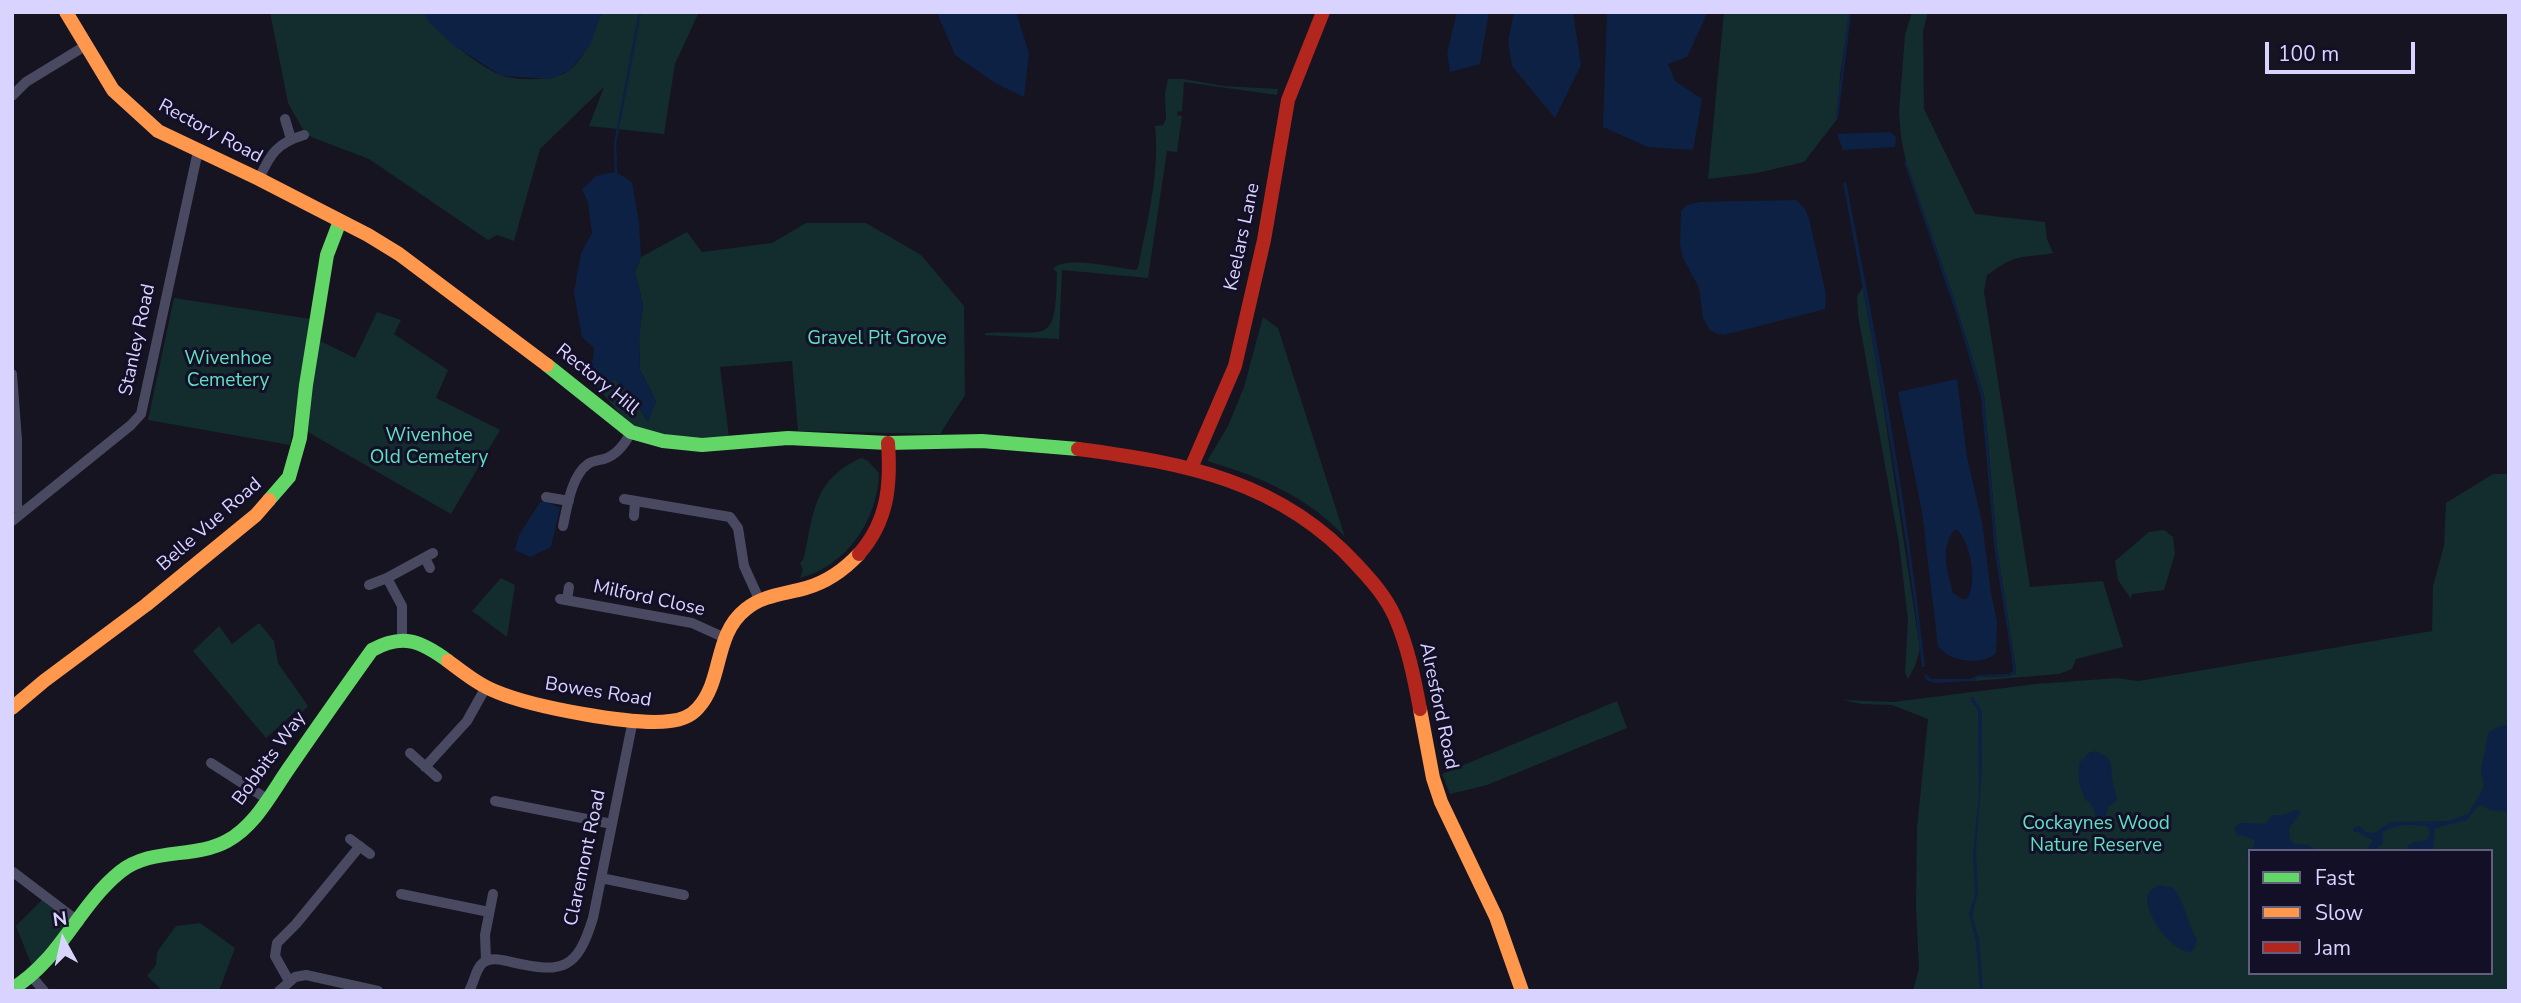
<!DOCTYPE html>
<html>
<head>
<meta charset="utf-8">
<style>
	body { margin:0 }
	#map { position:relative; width:2521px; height:1003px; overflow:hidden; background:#161421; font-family:"Nunito Sans",sans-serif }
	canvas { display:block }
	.frame { position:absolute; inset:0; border:14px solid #d9d4ff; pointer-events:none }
	.legend { position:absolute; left:2248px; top:849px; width:245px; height:126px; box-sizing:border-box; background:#130f26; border:2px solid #625e7d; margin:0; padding:9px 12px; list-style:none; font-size:21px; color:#d9d4ff }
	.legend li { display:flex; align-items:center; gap:14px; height:35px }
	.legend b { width:35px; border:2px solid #625e7d }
	.north { position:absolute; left:28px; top:905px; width:70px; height:70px; -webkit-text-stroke:5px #130f26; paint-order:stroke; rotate:352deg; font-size:19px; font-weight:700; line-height:28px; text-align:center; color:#d9d4ff }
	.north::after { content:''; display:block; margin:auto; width:24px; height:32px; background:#d9d4ff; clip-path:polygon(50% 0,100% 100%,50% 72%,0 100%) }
	.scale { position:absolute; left:2265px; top:42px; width:150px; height:32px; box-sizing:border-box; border:4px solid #d9d4ff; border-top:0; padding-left:9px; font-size:21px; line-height:24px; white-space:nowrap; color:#d9d4ff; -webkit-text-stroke:5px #130f26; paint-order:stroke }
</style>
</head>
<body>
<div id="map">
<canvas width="2521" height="1003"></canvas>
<div class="frame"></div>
<ul class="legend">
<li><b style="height:9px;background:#63d668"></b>Fast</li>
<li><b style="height:9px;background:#ff974d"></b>Slow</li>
<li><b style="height:9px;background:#b3261e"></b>Jam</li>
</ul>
<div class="north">N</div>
<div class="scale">100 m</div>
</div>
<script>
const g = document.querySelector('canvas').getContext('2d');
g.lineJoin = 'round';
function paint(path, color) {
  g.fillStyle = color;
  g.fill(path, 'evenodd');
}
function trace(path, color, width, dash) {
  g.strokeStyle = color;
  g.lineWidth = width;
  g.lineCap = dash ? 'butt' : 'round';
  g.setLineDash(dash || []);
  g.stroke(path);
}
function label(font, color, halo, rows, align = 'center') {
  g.font = font + ' "Nunito Sans",sans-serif';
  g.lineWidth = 6;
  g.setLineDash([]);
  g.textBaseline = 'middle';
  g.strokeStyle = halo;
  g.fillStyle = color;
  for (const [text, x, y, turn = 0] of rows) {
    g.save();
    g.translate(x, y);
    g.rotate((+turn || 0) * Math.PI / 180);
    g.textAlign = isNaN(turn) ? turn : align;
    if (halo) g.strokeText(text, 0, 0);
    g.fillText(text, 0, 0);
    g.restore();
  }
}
paint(new Path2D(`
	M270 12H424C434 31 482 69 503 76 520 81 557 81 571 69 588 53 594 33 602 12H699L675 64 664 134 589 126 604 87 540 149 514 241 497 235 488 240 369 159 306 135 288 103Z
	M1724 12H1850L1840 76 1838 118 1804 162 1757 173 1708 179Z
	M1912 12H1928L1923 31 1924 109 1975 214 2045 222 2047 239 2053 253C2041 256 2030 255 2018 258 2006 261 1998 268 1987 275L1984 291 2030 587 2103 581 2123 647 2076 659 2072 669 2059 674 1974 681 1978 677 2010 676 2016 670 1997 548 1984 396 1954 299 1906 162 1901 137 1899 111 1905 35Z
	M1168 79H1184L1224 86 1278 89 1277 95 1184 82 1182 112 1178 111 1177 115 1182 116 1177 152 1167 151 1148 278 1062 270 1059 339 984 335 986 333C1051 330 1055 347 1057 272L1053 269C1064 255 1116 268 1135 270L1138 268C1147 222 1160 173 1155 126L1163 125 1166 119 1165 93Z
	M806 223H866L921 255 964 306 965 395 940 434 798 431 792 361 720 367 729 437C698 440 660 445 633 426 621 418 610 401 600 390L614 379 629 391 647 421 656 401 640 370 639 336 643 305 635 272 641 257 687 232 702 252 772 243Z
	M1863 287 1880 384 1920 649 1915 666 1908 679 1905 672 1908 620 1899 543 1858 315 1857 296Z
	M174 298 311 319 290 445 148 420Z
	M377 312 401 320 394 334 448 370 436 398 500 430 451 514 306 431 318 340 355 358Z
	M1263 317 1278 328 1345 537C1308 497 1259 476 1207 461L1228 426 1244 387Z
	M861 458 867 460 879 473C878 519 847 566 800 578L803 570 800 563 804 558C814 512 813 480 861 458Z
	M2493 474H2509V991H1913L1919 969 1916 907 1917 828 1928 719 1892 705 1862 704 1843 700 1893 702 2036 684 2116 678 2139 681 2432 631 2433 586 2444 546 2446 503ZM2250 851H2491V973H2250Z
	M2164 530 2173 537 2175 554 2164 590 2132 594 2131 599 2118 580 2115 561 2149 532Z
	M501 578 515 585 507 637 472 611Z
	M259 623 274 641 278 663 308 706 301 713 296 711 266 738 193 651 219 626 232 644Z
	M1617 701 1627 728 1487 785 1450 794 1442 774Z
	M42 900 62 916 66 925 32 966 16 926Z
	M200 923 235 948 219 991H163L147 976 156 965 157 952 176 926Z`), '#132c2d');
paint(new Path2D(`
	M424 12H602L590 45 570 70 551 79 502 76 453 45 428 21Z
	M939 12H1016L1029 53 1024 97 995 83 955 55 938 15Z
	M1457 12H1489L1480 64 1450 72 1447 53Z
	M1514 12H1573L1581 65 1555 118 1512 66 1508 42Z
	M1607 12H1708L1687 57 1668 64 1675 81 1702 99 1693 150 1648 147 1603 127Z
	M1890 132 1896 137 1895 147 1843 150 1837 134Z
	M1904 162H1906L1954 299 1984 396 1997 548 2016 670V674L2010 676 1978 677 1974 681 1934 683 1926 680 1924 673 1931 679H1970L1978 675 2009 674 2013 671V666L1995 553 1981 397 1957 316Z
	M616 172 632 182 639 222 641 257 635 272 643 305 639 336 640 370 656 401 648 422 629 391 614 379 600 390 577 372 593 360 594 348 582 337 574 292 581 253 592 233 588 202 582 189 596 176Z
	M1846 182C1878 343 1907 504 1925 667H1922C1904 504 1873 343 1843 183Z
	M1796 200 1805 209 1809 219 1826 294 1825 309 1740 331 1723 335 1715 333 1709 329 1703 318 1699 288 1682 256 1680 243 1681 211 1687 205 1700 202Z
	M1957 379 1967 457 1982 522 1991 593 1997 621 1996 653C1983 666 1948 662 1938 646L1922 512 1898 392ZM1954 530H1957C1970 540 1979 586 1966 599H1962L1953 593C1948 572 1939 550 1954 530Z
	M545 501 560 508 551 547 530 557 515 550 519 535 540 502Z
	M1970 697H1973L1982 711V769L1976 851 1978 892 1972 916 1979 939 1983 991H1980L1976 942 1969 913 1975 895 1973 854 1979 794 1978 710 1972 703Z
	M2509 725V810L2506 812C2497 808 2490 814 2483 805L2478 806 2467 820 2435 828 2433 851H2407L2408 846 2414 842 2427 840 2430 833 2428 827C2413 823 2396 824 2383 832V843L2373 851H2366L2373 840 2358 832H2353V828L2359 826 2366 832 2374 833 2391 822 2449 821 2468 814 2484 787 2481 771 2488 733 2500 726Z
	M2095 751C2112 758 2111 761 2112 777 2113 785 2116 792 2117 800L2108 807 2104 823 2100 827 2091 803 2085 800 2079 782V763L2089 753Z
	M2296 810 2301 812 2289 828 2290 839 2294 844 2308 845 2318 851H2250V863L2248 862 2247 851 2254 846V840L2245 836H2238L2234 829 2240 823 2266 824 2272 815H2283Z
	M2159 885 2173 888C2186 902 2186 923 2197 939L2195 948 2191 952C2170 951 2148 918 2147 898L2150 891Z`), '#0d2144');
trace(new Path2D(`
	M1837 117 1850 12
	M616 172 615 144 640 12`), '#0d2144', 2.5);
trace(new Path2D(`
	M12 96 26 82 85 46
	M285 119 291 139
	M259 179C270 154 277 143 304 135
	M12 374 17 440V506L21 514
	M546 497 569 501
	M624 499 730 517 738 528 744 566 759 599
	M634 516 635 501
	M12 521 131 425 141 414 198 151
	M563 526C567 508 571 476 588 464 592 461 599 460 604 459 617 455 625 444 631 432
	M425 558 430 568
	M387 578 402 606V639
	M369 585 387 578 433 553
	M560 599 692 623 723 637
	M567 600 569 587
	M410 753 437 777
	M211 763 267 799
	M425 767 467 721 486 687
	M495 801 612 824
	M350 839 370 854
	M13 872 79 922
	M601 878 684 895
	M401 894 489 912
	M486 960 485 935 493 894
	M32 977 44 991
	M289 981 275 956 277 943 296 924 360 846
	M279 991 295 977 306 975 378 991
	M469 991C474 983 476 967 484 962 492 957 502 960 511 962 563 974 577 970 593 918L633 720`), '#4a4962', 10);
trace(new Path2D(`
	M547 365 631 432 663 441 702 445 788 438 888 443 982 441 1078 449
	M269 500 289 477 300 438 306 385 327 255 340 221
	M12 989C61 959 78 906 120 872 151 847 194 859 227 841 255 826 271 794 289 768 316 729 344 689 372 650 403 633 421 641 448 661`), '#63d668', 14);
trace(new Path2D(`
	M66 12 113 90 158 131 259 179 368 235 399 254 547 365
	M448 661C464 673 479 685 497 692 533 707 633 726 670 721 681 720 691 716 698 708 724 679 713 635 746 609 763 595 785 594 806 588 827 582 844 570 859 554
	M12 708 44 681 146 605 256 515 269 500
	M1420 709 1433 778 1441 802 1496 917 1522 991`), '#ff974d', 14);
trace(new Path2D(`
	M1078 449C1185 463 1281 481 1357 565 1372 581 1386 597 1395 617 1408 647 1414 677 1420 709
	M1191 468 1235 366 1264 240 1288 100 1323 12
	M859 554C888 521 891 485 888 443`), '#b3261e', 14);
label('19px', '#d9d4ff', '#130f26', [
	["Rectory Road",210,132,28],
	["Keelars Lane",1243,237,-78],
	["Stanley Road",138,340,-78],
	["Rectory Hill",597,380,39],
	["Belle Vue Road",210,525,-41],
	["Milford Close",649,599,12],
	["Bowes Road",598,693,9],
	["Alresford Road",1438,706,78],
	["Bobbits Way",270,759,-54],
	["Claremont Road",586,858,-78]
]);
label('19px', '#5fe0c0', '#130f26', [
	["Gravel Pit Grove",877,339],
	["Wivenhoe",228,359],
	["Cemetery",228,381],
	["Wivenhoe",429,436],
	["Old Cemetery",429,458],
	["Cockaynes Wood",2096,824],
	["Nature Reserve",2096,846]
]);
</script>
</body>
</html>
